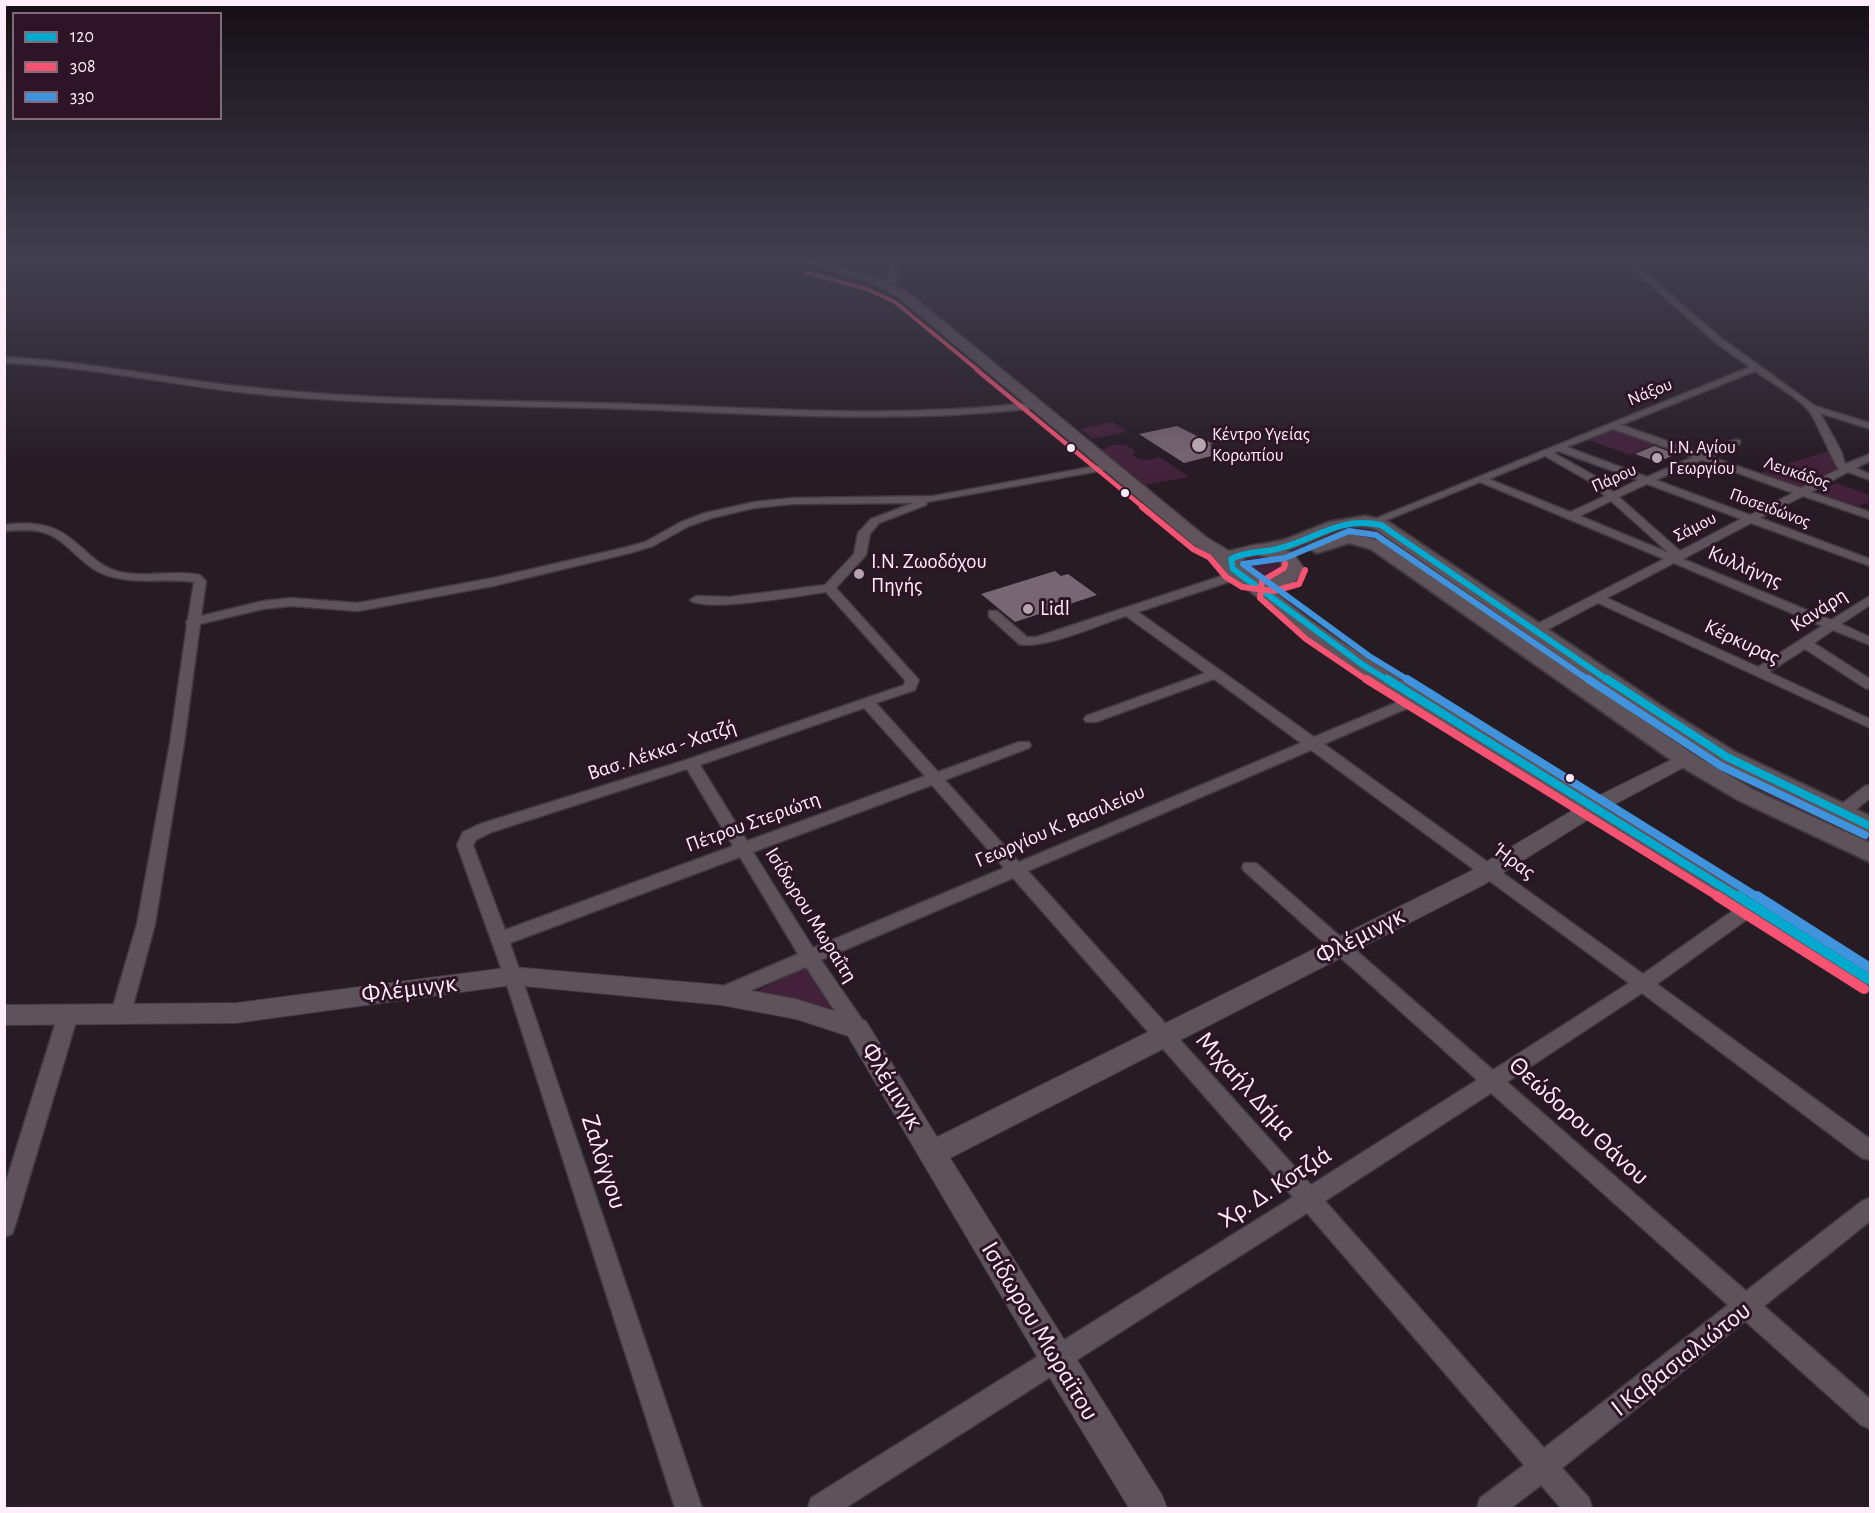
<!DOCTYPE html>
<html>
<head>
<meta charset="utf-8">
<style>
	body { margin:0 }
	#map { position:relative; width:1875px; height:1513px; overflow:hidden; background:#271b24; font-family:"Alegreya Sans",sans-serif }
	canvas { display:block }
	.frame { position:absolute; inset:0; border:6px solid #ffedf9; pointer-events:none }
	.legend { position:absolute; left:12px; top:12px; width:210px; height:108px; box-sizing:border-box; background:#2d1527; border:2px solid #816b7b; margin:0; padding:8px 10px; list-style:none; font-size:18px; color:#ffedf9 }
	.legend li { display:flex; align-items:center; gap:12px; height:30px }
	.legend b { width:30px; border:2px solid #816b7b }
</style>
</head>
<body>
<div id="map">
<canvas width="1875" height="1513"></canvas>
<div class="frame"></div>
<ul class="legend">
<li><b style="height:8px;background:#00a9ce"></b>120</li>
<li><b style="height:8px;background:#f65372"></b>308</li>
<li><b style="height:8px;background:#4094de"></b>330</li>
</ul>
</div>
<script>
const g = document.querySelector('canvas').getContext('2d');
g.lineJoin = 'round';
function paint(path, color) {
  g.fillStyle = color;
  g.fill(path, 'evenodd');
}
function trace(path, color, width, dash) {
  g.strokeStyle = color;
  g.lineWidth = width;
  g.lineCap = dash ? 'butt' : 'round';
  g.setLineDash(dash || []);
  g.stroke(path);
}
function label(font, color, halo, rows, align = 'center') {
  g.font = font + ' "Alegreya Sans",sans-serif';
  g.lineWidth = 6;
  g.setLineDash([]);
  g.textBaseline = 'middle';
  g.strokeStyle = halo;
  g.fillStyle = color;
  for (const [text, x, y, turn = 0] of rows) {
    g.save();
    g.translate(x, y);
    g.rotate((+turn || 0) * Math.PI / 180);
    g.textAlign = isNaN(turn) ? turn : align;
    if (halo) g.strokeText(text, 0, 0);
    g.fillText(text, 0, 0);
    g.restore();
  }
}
paint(new Path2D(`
	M1113 422 1126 432 1093 439 1080 429Z
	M1615 429 1656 444 1630 455 1589 440Z
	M1112 445H1126L1135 451 1133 456C1142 462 1150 460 1160 457L1189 477 1145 485 1102 450Z
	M1831 450 1837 471 1804 488 1760 473Z
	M1836 483 1870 495V502L1859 506 1818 493Z
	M1351 526 1373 527 1756 779 1870 834V848L1828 830 1691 759 1369 533 1355 531 1293 554 1285 551Z
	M1249 553 1282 559 1288 571 1270 578 1239 570 1237 558Z
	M801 969H806L834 1011 753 993Z`), '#43213b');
paint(new Path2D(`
	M1177 426 1213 444 1209 445 1223 453 1184 463 1139 434Z
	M1654 446 1676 454 1658 462 1635 454Z
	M1055 571 1061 576 1068 574 1097 595 1015 622 981 594Z`), '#796674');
const minor = new Path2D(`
	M1625 262H1632L1721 338 1815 406 1870 423V429L1820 413 1841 451 1845 464 1870 454V461L1856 468 1870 474V480L1848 472 1811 492 1870 512V519L1803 496 1760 518 1870 559V566L1751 523 1683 559 1831 620 1870 596V605L1841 624 1870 637V645L1833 630 1814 643 1870 679V689L1865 688 1805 649 1769 672 1870 719V728L1598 603 1541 633H1531L1530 630 1531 627 1664 559 1480 482 1377 524 1373 525 1367 522 1750 367 1715 342ZM1755 371C1770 382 1798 397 1809 411 1817 421 1834 465 1839 469L1801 488 1711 457 1740 444V440H1734L1702 453 1621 425ZM1613 429 1693 457 1647 477 1567 447ZM1558 451 1638 480 1613 492 1595 476 1554 453ZM1545 456 1587 480 1605 496 1570 512 1489 479ZM1702 460 1793 493 1750 515 1656 480ZM1647 484 1741 519 1680 551 1619 497ZM1611 501 1669 553 1580 516ZM1674 563 1822 626 1758 667 1607 598Z
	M4 357C86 361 166 379 247 387 374 401 503 400 631 404 765 408 902 419 1036 402L1041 405 1036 408C902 424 765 414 631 409 503 405 374 406 247 393 166 384 86 366 4 363Z
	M1112 463 1116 464V468L927 502 926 505 879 523 870 534 866 555 836 588 919 680 915 690 876 703 938 772 1019 742H1029L1031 745 1029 748 945 780 1019 862 1301 743 1214 679 1096 722H1086L1084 719 1086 716 1205 673 1126 616C1101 624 1043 650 1019 644L989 617V611H997L1027 637H1036L1240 570 1246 574 1244 577 1138 612 1314 737 1412 696H1422L1424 699 1422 702 1324 744 1643 974 1748 900H1760L1763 905 1760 910 1657 984 1870 1139V1160L1862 1158 1642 993 1507 1082 1746 1291 1862 1201 1870 1198V1221L1764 1306 1870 1399V1429L1861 1425 1745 1321 1562 1468 1589 1498 1592 1508H1561L1541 1485 1511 1508H1477L1480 1498 1524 1465 1307 1213 845 1508H808L811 1498 1293 1197 1013 878 821 960 864 1022 867 1028 864 1034 857 1036 850 1034 806 967 728 1000 721 1002 714 1000 712 995 714 990 798 954 740 857 510 943 702 1508H675L504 976 457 845 463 832 480 824 686 760 904 685 905 680 826 592C803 595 704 613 690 600L696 596 729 597 825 585 854 554 858 533 871 519 913 503 793 504 754 508 712 518 689 526 653 546 630 553 493 586 358 611 291 606 263 609 200 624 184 743 155 924 131 1013 128 1018 121 1021 114 1018 111 1013 137 924 170 743 187 625 186 622 188 619 194 582C165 578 135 585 106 575 81 567 67 538 42 532 30 529 17 530 4 531V525C21 523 39 522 55 529 79 539 91 563 116 571 144 579 173 569 200 575L206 581 201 616 263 601 291 598 358 603 493 578 623 548 645 542 681 522 705 513 754 502 793 498 933 496ZM864 708 925 776 747 841 700 765ZM1311 750 1629 983 1493 1070 1256 863H1244L1242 867 1244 871 1477 1080 1311 1185 1028 871ZM687 769 733 846 505 930 473 845 476 840 492 832ZM932 785 1004 868 813 948 753 852ZM1491 1093 1728 1305 1544 1448 1325 1201Z
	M1870 785V798L1847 817H1835L1833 813 1835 809 1865 786Z
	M68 1007 75 1010 78 1015 15 1226 12 1234 4 1237V1188L58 1015 61 1010Z`);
const tertiary = new Path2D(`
	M891 262H899L896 282 887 288 882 285 887 281Z
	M1685 753 1692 755 1695 759 1692 763 1602 811 1485 884 950 1158 1162 1495 1167 1508H1129L1045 1370 848 1036 796 1019 721 1005 513 985 236 1023 4 1025V1005L236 1003 513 967 721 985 796 999 866 1021 937 1137 1469 872 1588 801Z`);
const secondary = new Path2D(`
	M1365 516 1387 521 1669 711 1735 752 1870 816V834L1719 762 1653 721 1375 529C1366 526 1357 525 1347 527 1328 531 1264 568 1250 550L1253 546 1284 540 1329 522Z
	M1348 533 1383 541 1693 754 1754 790 1870 843V862L1738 800 1677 764 1371 549 1349 543 1317 553 1308 548 1311 544Z`);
const primary = new Path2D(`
	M802 262C838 262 873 276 905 290L1206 537 1229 551 1258 544 1292 552 1305 570 1292 584 1270 588C1344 651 1431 696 1514 746 1634 817 1753 891 1870 965V992L1859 988 1634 842 1331 654 1226 573 1212 555 1194 545 897 296 867 281ZM1258 555 1279 560 1285 570C1272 582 1252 575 1239 564L1246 557Z`);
trace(minor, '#423940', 3);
trace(tertiary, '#423940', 2);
trace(secondary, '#423940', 4);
trace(primary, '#423940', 3);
paint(minor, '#5e535a');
paint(tertiary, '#5e535a');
paint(secondary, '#5e535a');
paint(primary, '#60535c');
trace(new Path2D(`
	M1389 681 1363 665 1233 569 1231 559C1246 551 1261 553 1277 549 1316 540 1337 516 1381 525L1609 681`), '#00a9ce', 6);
trace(new Path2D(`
	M1387 679 1740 898
	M1607 679 1727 757 1870 826`), '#00a9ce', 8);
trace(new Path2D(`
	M1738 896 1870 980`), '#00a9ce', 10);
trace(new Path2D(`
	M804 272 867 289 895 302 979 371`), '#f65372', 4);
trace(new Path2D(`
	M977 370 1144 508`), '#f65372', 4.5);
trace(new Path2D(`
	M1142 507 1193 549 1209 557 1226 577 1242 587 1274 591 1299 584 1305 570
	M1285 564 1284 568 1262 581 1260 598 1306 639 1368 681`), '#f65372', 6);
trace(new Path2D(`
	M1366 679 1720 898`), '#f65372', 8);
trace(new Path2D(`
	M1717 896 1864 989`), '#f65372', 10);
trace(new Path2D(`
	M1410 681 1369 656 1243 564 1285 558 1349 531 1376 535 1590 681`), '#4094de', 6);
trace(new Path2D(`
	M1407 679 1759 898
	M1588 679 1721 766 1865 835`), '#4094de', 8);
trace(new Path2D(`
	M1757 896 1870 968`), '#4094de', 10);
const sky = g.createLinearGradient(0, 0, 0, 474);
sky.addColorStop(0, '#150f14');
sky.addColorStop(0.55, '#413f50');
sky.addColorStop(1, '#413f5000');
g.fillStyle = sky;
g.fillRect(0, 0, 1875, 474);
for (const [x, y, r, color] of [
	[1199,445,8,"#b3a4ae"],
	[1071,448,5,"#ffedf9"],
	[1657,458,6,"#b3a4ae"],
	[1125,493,5,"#ffedf9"],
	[859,574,6,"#b3a4ae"],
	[1028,609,6,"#b3a4ae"],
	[1570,778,5,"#ffedf9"]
]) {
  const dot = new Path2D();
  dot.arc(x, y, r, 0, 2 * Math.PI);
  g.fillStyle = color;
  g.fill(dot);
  trace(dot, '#2d1527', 2);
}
label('18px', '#ffedf9', '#2d1527', [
	["Νάξου",1650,392,-22],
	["Λευκάδος",1797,473,19],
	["Πάρου",1614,478,-24],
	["Ποσειδώνος",1770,508,20],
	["Σάμου",1695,527,-27]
]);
label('18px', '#ffedf9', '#2d1527', [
	["Κέντρο Υγείας",1212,435],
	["Κορωπίου",1212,456],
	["Ι.Ν. Αγίου",1669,448],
	["Γεωργίου",1669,469]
], 'left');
label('21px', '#ffedf9', '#2d1527', [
	["Ι.Ν. Ζωοδόχου",871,562],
	["Πηγής",871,586],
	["Lidl",1040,609]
], 'left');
label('21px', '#ffedf9', '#2d1527', [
	["Κυλλήνης",1745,567,23],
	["Κανάρη",1819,610,-33],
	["Κέρκυρας",1742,642,25],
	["Βασ. Λέκκα - Χατζή",662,750,-18],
	["Πέτρου Στεριώτη",753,822,-20],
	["Γεωργίου Κ. Βασιλείου",1060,826,-23],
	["Ήρας",1514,861,36],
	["Ισίδωρου Μωραΐτη",811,915,58]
]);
label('26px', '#ffedf9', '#2d1527', [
	["Φλέμινγκ",1360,936,-27],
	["Φλέμινγκ",409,989,-7],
	["Φλέμινγκ",892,1086,59],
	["Μιχαήλ Δήμα",1246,1086,48],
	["Θεώδορου Θάνου",1579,1121,42],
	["Ζαλόγγου",604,1162,72],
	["Χρ. Δ. Κοτζιά",1275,1187,-33],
	["Ισίδωρου Μωραϊτου",1040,1331,59],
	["Ι Καβασιαλιώτου",1681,1359,-38]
]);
</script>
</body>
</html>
